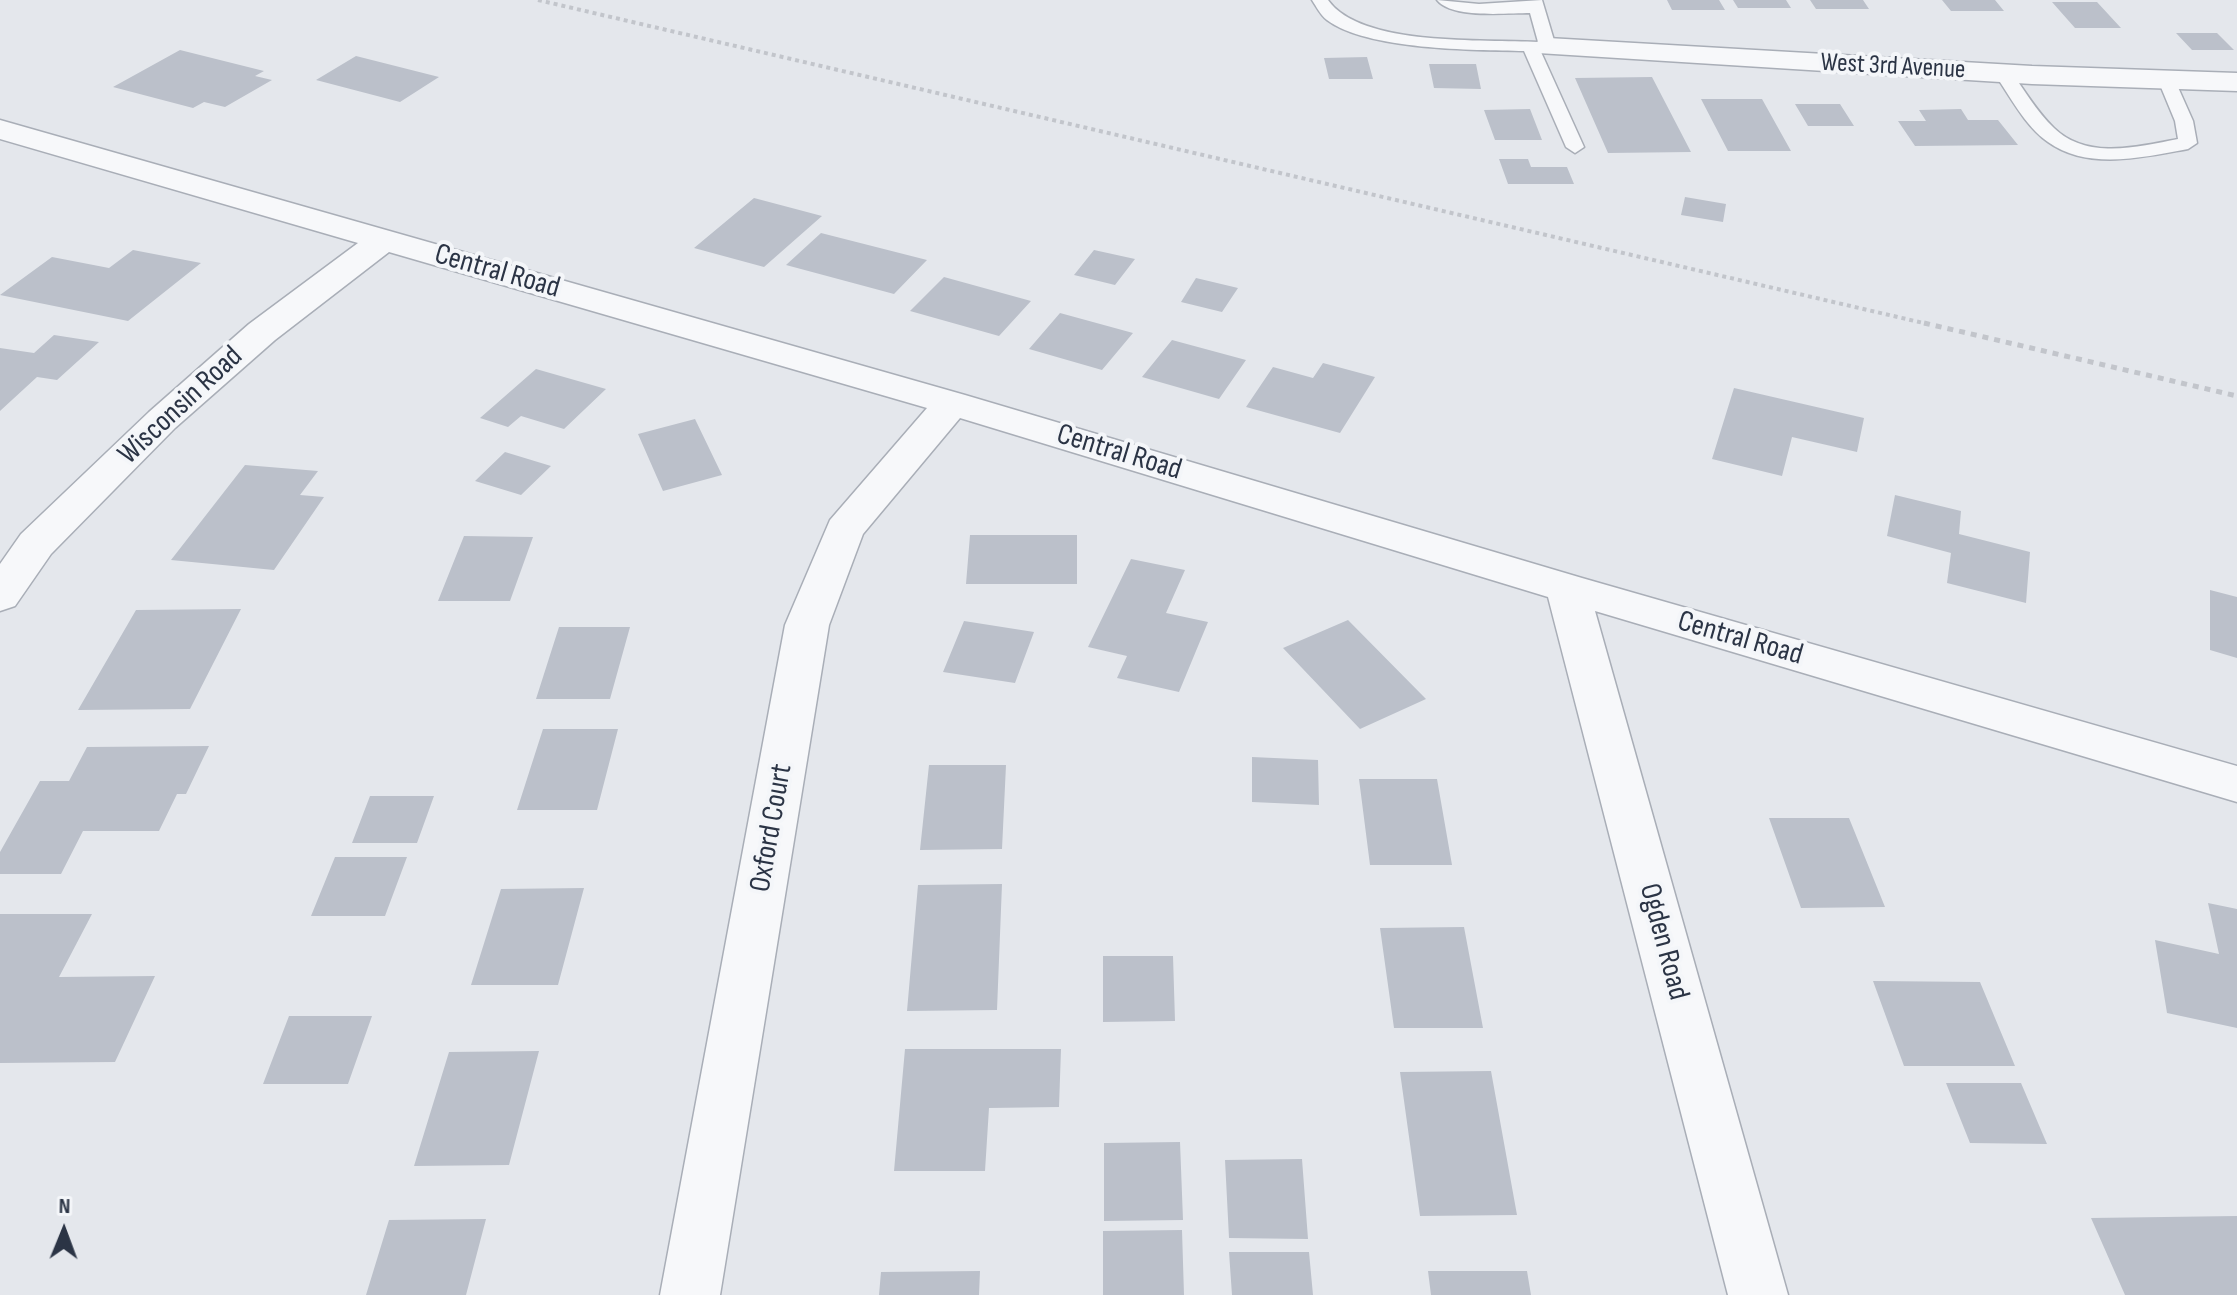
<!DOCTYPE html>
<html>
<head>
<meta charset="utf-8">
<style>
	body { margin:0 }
	#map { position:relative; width:2237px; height:1295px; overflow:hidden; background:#e4e7ec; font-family:"Sofia Sans Condensed",sans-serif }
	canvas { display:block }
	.north { position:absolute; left:24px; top:1191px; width:80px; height:80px; -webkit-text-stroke:6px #f4f6f9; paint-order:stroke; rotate:1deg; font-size:22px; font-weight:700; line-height:32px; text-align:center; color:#2b3445 }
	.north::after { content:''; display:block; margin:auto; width:28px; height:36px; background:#2b3445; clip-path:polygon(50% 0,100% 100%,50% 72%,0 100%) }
</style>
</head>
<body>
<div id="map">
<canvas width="2237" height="1295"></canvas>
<div class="north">N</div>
</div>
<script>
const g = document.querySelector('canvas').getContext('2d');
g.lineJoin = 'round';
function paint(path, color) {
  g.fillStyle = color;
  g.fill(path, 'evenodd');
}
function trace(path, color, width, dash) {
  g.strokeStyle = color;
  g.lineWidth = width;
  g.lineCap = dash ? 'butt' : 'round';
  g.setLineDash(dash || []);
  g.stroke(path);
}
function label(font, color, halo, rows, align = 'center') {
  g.font = font + ' "Sofia Sans Condensed",sans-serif';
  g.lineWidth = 8;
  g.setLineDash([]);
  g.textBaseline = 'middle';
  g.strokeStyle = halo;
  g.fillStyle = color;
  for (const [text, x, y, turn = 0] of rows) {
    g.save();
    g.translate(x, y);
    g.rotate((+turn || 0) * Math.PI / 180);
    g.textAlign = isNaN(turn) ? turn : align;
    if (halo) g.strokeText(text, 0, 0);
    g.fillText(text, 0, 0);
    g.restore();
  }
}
paint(new Path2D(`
	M1667 0H1719L1725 10H1672Z
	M1733 0H1786L1791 8H1738Z
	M1810 0H1863L1869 9H1816Z
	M1942 0H1995L2004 11H1951Z
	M2052 2H2097L2121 28H2075Z
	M2176 33H2217L2234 50H2192Z
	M180 50 264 71 255 76 272 80 225 107 204 102 193 108 113 87Z
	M356 56 439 77 400 102 316 80Z
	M1367 57 1373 79H1329L1324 58Z
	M1429 64H1476L1481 89 1434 88Z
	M1652 77 1691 152 1608 153 1575 78Z
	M1701 99H1762L1791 151H1728Z
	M1795 104H1840L1854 126H1808Z
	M1530 109 1542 140H1495L1484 110Z
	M1961 109 1968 120H1998L2018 145 1915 146 1898 121H1926L1919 110Z
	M1499 159H1528L1531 167H1567L1574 184H1508Z
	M1685 197 1726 204 1723 222 1681 215Z
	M754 198 822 216 764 267 694 248Z
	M821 233 927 260 894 294 786 265Z
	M133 250 201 263 128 321 0 295 52 257 109 268Z
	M1094 250 1135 259 1115 285 1074 275Z
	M944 277 1031 301 999 336 910 311Z
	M1196 278 1238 288 1222 312 1181 302Z
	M1060 313 1133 333 1102 370 1029 349Z
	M54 335 99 342 57 380 37 377 0 411V348L34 353Z
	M1172 340 1246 360 1219 399 1142 377Z
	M1323 363 1375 377 1340 433 1246 407 1273 367 1313 378Z
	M536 369 606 389 564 429 521 416 508 427 480 418Z
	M1734 388 1864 418 1857 452 1792 437 1782 476 1712 459Z
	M695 419 722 475 663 491 638 434Z
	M505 452 551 466 521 495 475 481Z
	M245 465 318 471 300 495 324 497 274 570 171 560Z
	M1895 495 1961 511 1959 534 2030 552 2026 603 1947 583 1951 553 1887 536Z
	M970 535H1077V584H966Z
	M464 536 533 537 510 601H438Z
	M1131 559 1185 570 1166 613 1208 622 1179 692 1117 678 1127 656 1088 647Z
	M2210 590 2237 597V658L2210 650Z
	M241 609 190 709 78 710 136 610Z
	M1348 620 1426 699 1360 729 1283 648Z
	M964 621 1034 632 1015 683 943 672Z
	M559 627H630L610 699H536Z
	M543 729H618L597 810H517Z
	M209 746 186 794H177L159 831H83L61 874H0V852L40 781H69L87 747Z
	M1252 757 1318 760 1319 805 1252 802Z
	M929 765H1006L1002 849 920 850Z
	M1359 779H1437L1452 865H1370Z
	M370 796H434L417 843H352Z
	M1769 818H1849L1885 907 1801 908Z
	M335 857H407L385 916H311Z
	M1002 884 997 1010 907 1011 918 885Z
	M584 888 558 985H471L501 889Z
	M2208 903 2237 909V1028L2167 1013 2155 940 2219 954Z
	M0 914H92L59 977 155 976 115 1062 0 1063Z
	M1464 927 1483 1028H1394L1380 928Z
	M1103 956H1173L1175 1021 1103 1022Z
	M1873 981 1980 982 2015 1066H1904Z
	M289 1016H372L348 1084H263Z
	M905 1049H1061L1059 1107 989 1108 985 1171H894Z
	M539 1051 509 1165 414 1166 449 1052Z
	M1491 1071 1517 1215 1420 1216 1400 1072Z
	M1946 1083H2021L2047 1144 1970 1143Z
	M1180 1142 1183 1220 1104 1221V1143Z
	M1302 1159 1308 1239 1229 1238 1225 1160Z
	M2237 1216V1295H2125L2091 1218Z
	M486 1219 466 1295H366L389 1220Z
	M1182 1230 1184 1295H1103V1231Z
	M1229 1252H1309L1313 1295H1232Z
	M980 1271 979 1295H879L881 1272Z
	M1428 1271H1527L1531 1295H1431Z`), '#bbc0ca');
const service = new Path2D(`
	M1312 0H1328C1361 47 1485 39 1538 42L1530 13C1507 13 1452 19 1437 0L1479 4 1542 0 1556 47 1554 51 1541 52 1584 147 1575 153 1566 147 1524 51C1473 50 1367 50 1327 20 1321 16 1316 6 1312 0Z
	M2003 68 2009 69C2024 89 2036 111 2054 128 2087 160 2138 147 2178 139L2175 121 2158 80 2167 75 2173 76 2193 121 2197 143 2188 149C2144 157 2088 171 2048 142 2025 126 2010 96 1994 73Z`);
const minor = new Path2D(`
	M1548 38 2032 66 2237 73V91L2032 84 1538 53 1534 47 1538 41Z
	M0 120 965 395 1582 578 2237 766V802L1595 611 1788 1295H1728L1548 597 960 418 863 534 829 625 720 1295H660L785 625 830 520 927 408 389 252 275 340 175 428 51 554 15 606 0 611V564L21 534 149 412 249 324 358 243 0 139Z`);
trace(service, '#a9aeb7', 3);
trace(minor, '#a9aeb7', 3);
trace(new Path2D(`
	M538 0 1932 325`), '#c2c5cb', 4, [4, 4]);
trace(new Path2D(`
	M1924 323 2237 396`), '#c2c5cb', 5, [6, 6]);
paint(service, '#f7f8fa');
paint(minor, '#f7f8fa');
label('26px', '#2b3445', '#f4f6f9', [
	["West 3rd Avenue",1893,67,3]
]);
label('30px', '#2b3445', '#f4f6f9', [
	["Central Road",497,272,16],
	["Wisconsin Road",181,406,-43],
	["Central Road",1119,453,17],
	["Central Road",1740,639,16],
	["Oxford Court",772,828,-80],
	["Ogden Road",1663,942,75]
]);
</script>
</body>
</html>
